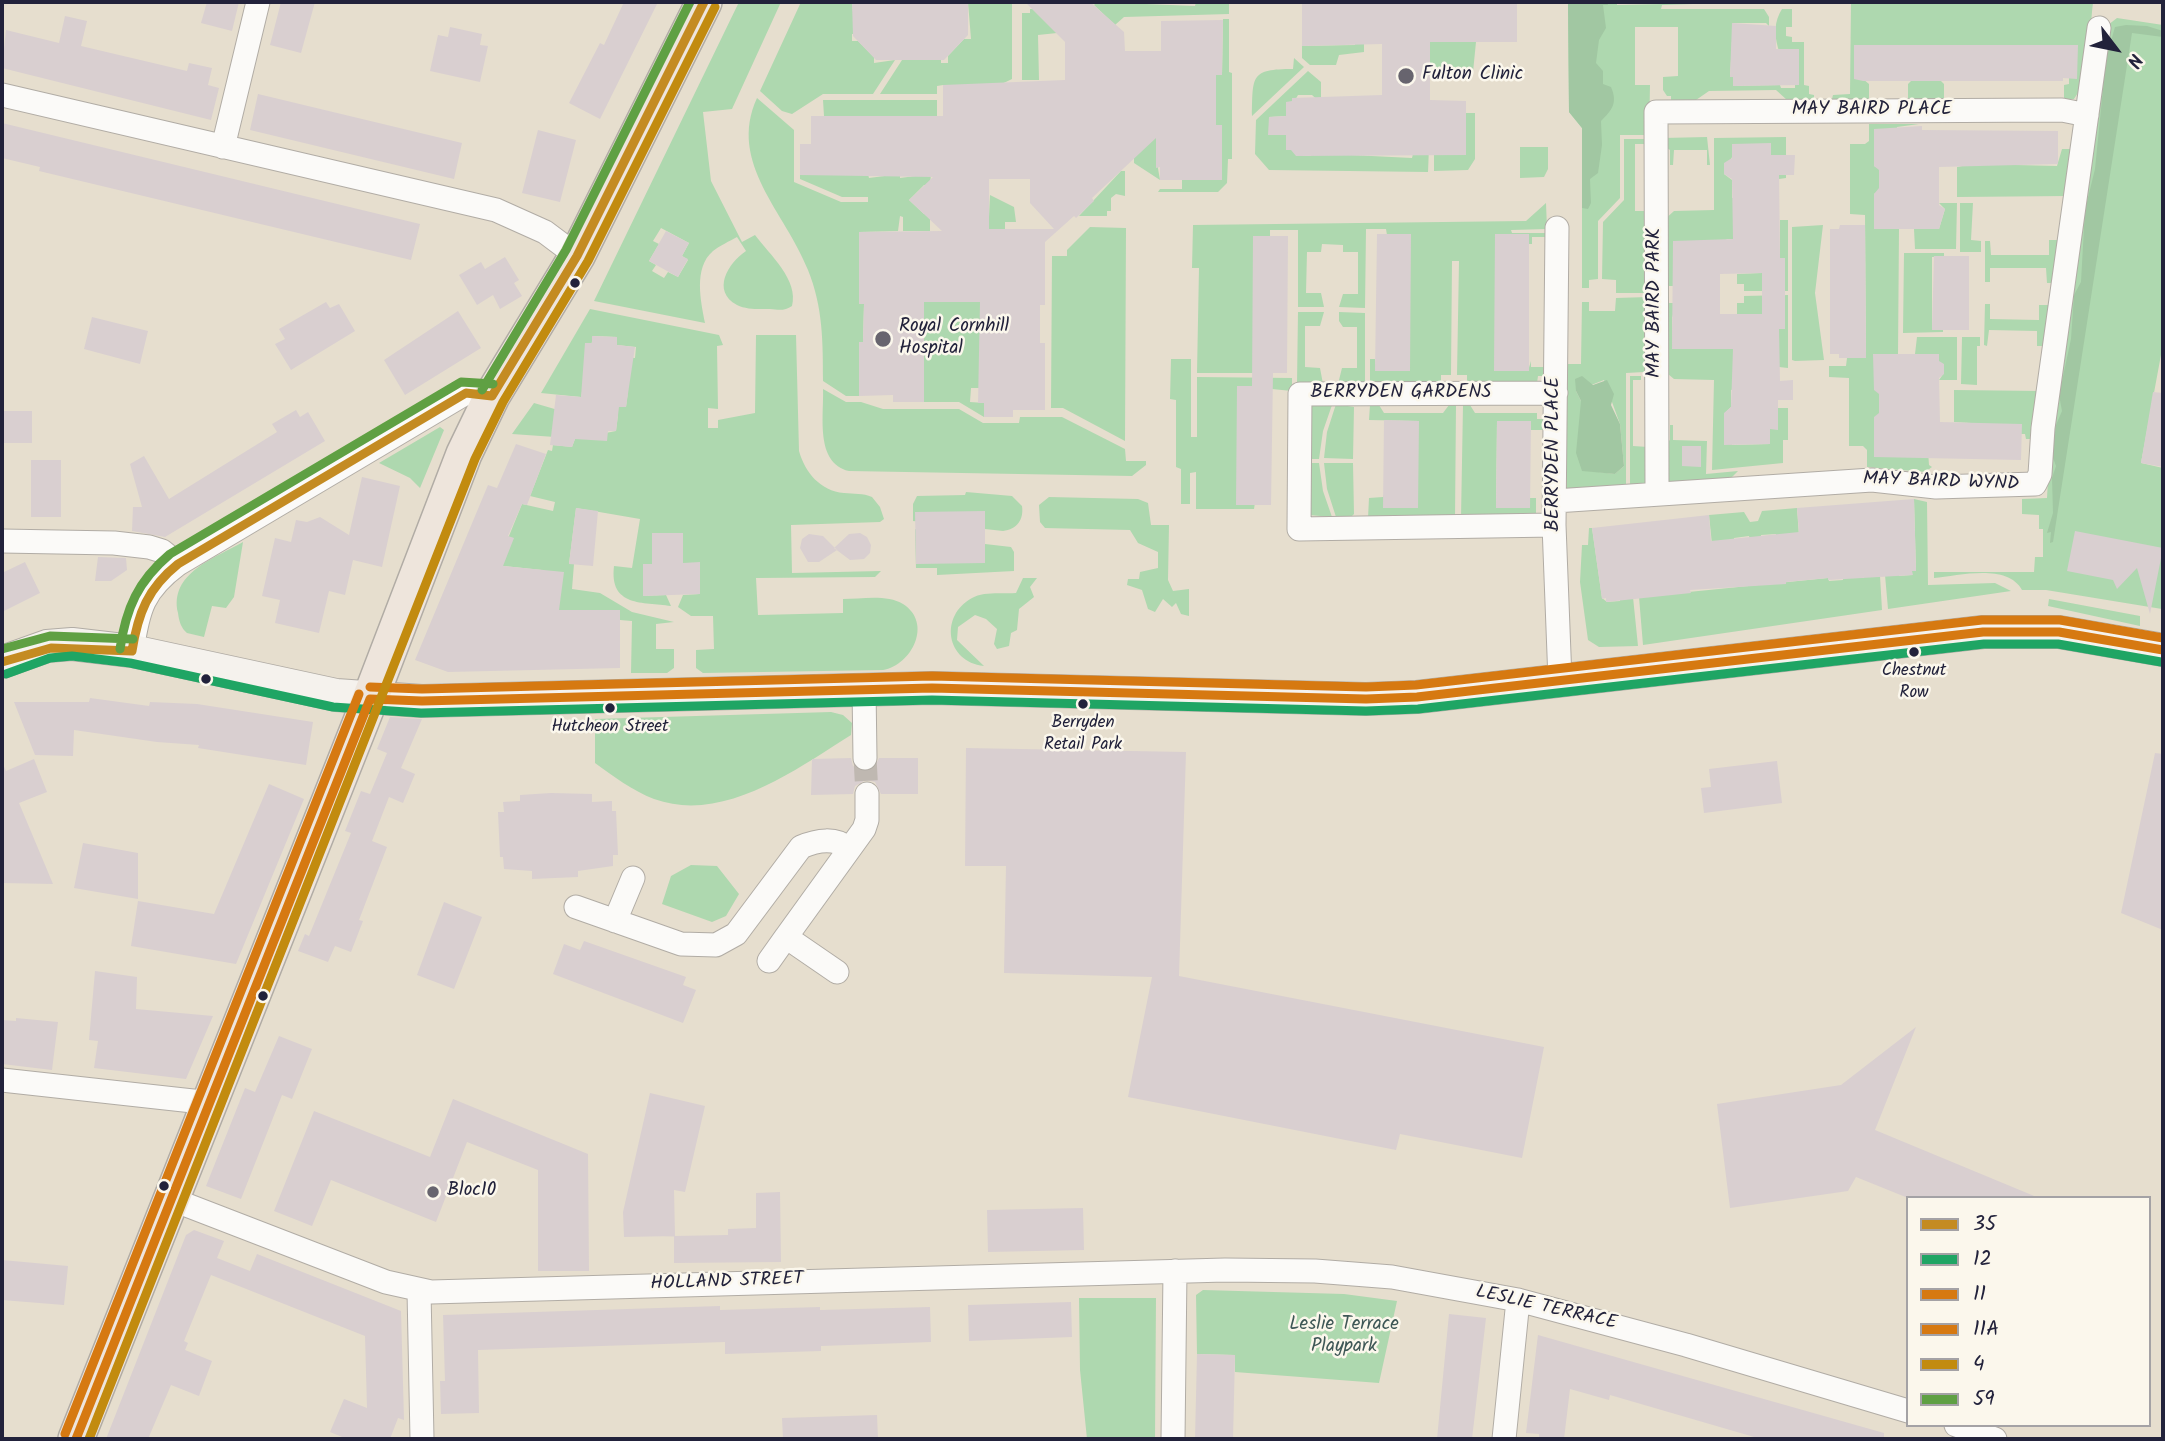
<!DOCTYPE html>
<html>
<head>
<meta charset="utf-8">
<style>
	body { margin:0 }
	#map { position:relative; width:2165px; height:1441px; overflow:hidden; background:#e6dece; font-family:Kalam,sans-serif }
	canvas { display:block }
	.frame { position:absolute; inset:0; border:4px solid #22223b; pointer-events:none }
	.legend { position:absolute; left:1906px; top:1196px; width:245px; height:231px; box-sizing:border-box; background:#fbf7ec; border:2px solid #a4a2a5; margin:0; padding:9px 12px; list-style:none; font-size:21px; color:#22223b }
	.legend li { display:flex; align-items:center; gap:14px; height:35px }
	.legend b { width:35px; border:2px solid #a4a2a5 }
	.north { position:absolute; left:2081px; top:14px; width:70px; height:70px; -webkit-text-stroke:5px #fbf7ec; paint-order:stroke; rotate:122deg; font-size:19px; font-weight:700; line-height:28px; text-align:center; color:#22223b }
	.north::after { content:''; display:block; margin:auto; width:24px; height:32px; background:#22223b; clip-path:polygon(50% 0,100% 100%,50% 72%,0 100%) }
</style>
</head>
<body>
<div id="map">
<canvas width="2165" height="1441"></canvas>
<div class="frame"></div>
<ul class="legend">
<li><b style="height:9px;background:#c48b22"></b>35</li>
<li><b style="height:9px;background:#1fa564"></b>12</li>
<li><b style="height:9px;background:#d67911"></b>11</li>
<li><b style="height:9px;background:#d67911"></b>11A</li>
<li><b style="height:9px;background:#c28b0f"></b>4</li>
<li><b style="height:9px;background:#5fa043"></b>59</li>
</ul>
<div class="north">N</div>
</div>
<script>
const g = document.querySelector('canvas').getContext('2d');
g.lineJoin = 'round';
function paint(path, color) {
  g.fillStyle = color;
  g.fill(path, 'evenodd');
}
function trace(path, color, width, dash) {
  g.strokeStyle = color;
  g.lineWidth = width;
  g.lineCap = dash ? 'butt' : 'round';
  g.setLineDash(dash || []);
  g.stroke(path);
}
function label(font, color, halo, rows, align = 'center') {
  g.font = font + ' Kalam,sans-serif';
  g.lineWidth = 5;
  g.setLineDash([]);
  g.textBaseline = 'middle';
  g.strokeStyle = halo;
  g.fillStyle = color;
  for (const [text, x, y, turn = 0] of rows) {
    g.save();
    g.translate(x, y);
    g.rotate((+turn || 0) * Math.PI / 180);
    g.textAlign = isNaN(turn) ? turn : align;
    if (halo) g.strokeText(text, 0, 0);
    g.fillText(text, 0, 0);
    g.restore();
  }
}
paint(new Path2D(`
	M739 2H781L732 109 703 112 711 181 742 242 755 235C770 255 799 280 792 306 785 311 779 310 770 309 760 309 747 310 737 305 711 291 728 263 746 251L737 237C730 241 719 246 713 251 693 268 701 302 705 323L594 301ZM661 228 689 243 682 256 688 260 678 277 668 272 664 278 652 271 656 265 649 261 659 244 653 241Z
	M801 2H852L855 34H852V41H858L874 57V63L895 60 873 94H823L792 114 782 111 760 91Z
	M968 2H1012V79L985 92V85H943L937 86V94H880L902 60H941V63H948V56L964 39H971Z
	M1097 2 1195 6 1196 2H1229V14L1124 17 1115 25 1094 5Z
	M1355 2H1364V52L1339 55 1336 65H1310L1302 58V46L1355 45Z
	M1607 2H1617V5L1753 2 1662 5 1661 9H1764L1769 17V26L1766 23H1733L1730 77H1733V86L1780 85 1781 88H1795V85C1783 62 1766 34 1782 9H1792V27H1786V36L1792 37V42H1804V85L1809 86V94L1814 95V100H1787L1776 90 1709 91 1696 100 1671 101V96H1667L1663 90V77L1678 76V27H1635V85H1650L1649 135H1620V198L1598 221V279L1589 280V288H1582V128L1569 112 1568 5H1607Z
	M1905 2 2093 3C2089 32 2092 75 2074 99H2064V85L2069 84V78H2077V45H2046V78L2038 45H2008L1941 81 1944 84V99L1939 104 1908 100V84L1911 81 1854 45V78L1863 79 1869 84V99H1832L1833 95 1850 94 1851 3Z
	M1030 9H1039L1057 33 1038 35 1039 80H1022V13H1030Z
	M2117 18 2163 25V344L2141 463 2163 468 2162 609 2046 590H2022C2007 563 1959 576 1934 578V572H2034L2035 557H2043V529H2039V515L2022 514V499L2047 498 2051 423 2108 25Z
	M1223 19H1229V72L1232 73V159H1228L1227 183 1218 192H1158L1160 189H1182V180H1222V125H1216V75L1222 74Z
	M1430 42H1476L1473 72 1465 76H1436V70L1430 69Z
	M1294 58 1304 67 1252 116C1253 76 1250 69 1293 69Z
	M1308 71 1321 82V103L1312 95H1298L1286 116 1269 117V135H1286C1292 152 1293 156 1311 156V153L1412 158 1413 154 1429 147 1428 172 1269 170 1255 154 1256 120Z
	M757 98 794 130V182L841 202H868V197H842L800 179V175L868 174 869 178 900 174V178L931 174 930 185H924L909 200 924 214H930V231H903V217L900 216 898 231 859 232V304H864L863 342H859V396H846L823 381C823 342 823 307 808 270 786 213 727 163 757 98Z
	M823 100H937V116H824Z
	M1466 113H1475V159L1468 170 1434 171V155L1466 154Z
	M1869 124H1919L1897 127 1896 143 1874 157V166L1879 168V191L1874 194 1879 229H1899L1898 354H1880L1879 392 1928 451 1929 465 1932 467 1925 472 1867 467V450L1863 446H1849V378L1829 377V366H1846L1847 358 1866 354 1865 215 1850 214V144H1865L1869 141Z
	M1134 134H1160L1156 157 1160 180 1134 163Z
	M1707 137 1710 165H1707V150H1674L1673 165H1670V150L1663 145V138Z
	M1786 137V178L1779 179V158H1771V144H1732V157L1724 174 1732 180V198H1735L1733 239H1727L1678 286H1668L1667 303H1677L1672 318 1673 348 1733 349 1735 389 1731 390V407L1724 414 1732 445 1770 444V429H1778V408H1788V440H1783V463L1712 470 1714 380 1674 379 1662 369 1663 221 1674 211 1714 210V138Z
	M1624 139H1649V144H1635V211H1649V293H1616V280L1602 279 1603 222 1624 200Z
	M1520 147H1548V169L1544 177 1520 178Z
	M2062 149H2074L2067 196 1957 197V167L1973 164 2057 166Z
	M1121 171H1125V196L1116 194 1111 198V211H1107V216H1079Z
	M990 195 1014 207 1016 222H1005V229H983V218L989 217Z
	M1546 203 1547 229 1511 230 1512 233H1547V237H1532V244H1529V234H1495V371H1528L1531 361V367H1546V376H1538L1537 383H1467V375H1457L1459 261H1452L1451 375H1441V384H1370V359H1375L1376 371H1410L1386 229H1366L1365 308 1339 307 1343 294H1358V252H1343V245L1322 244 1321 252H1307L1306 293H1321L1324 307H1298V230H1270V236H1254L1253 373H1197L1199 268H1192L1193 225 1526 221Z
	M1939 203H1957L1956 249H1915L1914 229H1939L1945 209Z
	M1960 203H1973L1971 240 1981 241V252H1960Z
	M1780 220H1788V291H1744V284H1737V274L1762 273V280L1780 258Z
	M1823 225 1815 293 1824 360 1795 361 1792 360V227Z
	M1090 227 1126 228 1125 441 1063 408H1051L1052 256H1067V250Z
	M2049 240H2062L2058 274H2053L2052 283H2047L2046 268H1990V282H1985V241H1990L1991 255H2049Z
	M1904 253H1944V256L1932 257V329L1943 330V332L1903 333Z
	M921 289H928L942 302H965L977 289H984L980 388H971L970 402 984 403V417L959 402H924Z
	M1788 295V368L1779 367V329L1762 308V314H1737V303H1744V296Z
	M1649 297 1648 380H1644V372L1626 373V487L1567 491V364H1581L1582 302H1589V311H1615L1616 298ZM1604 380 1620 424 1624 466 1615 474 1582 470 1581 401 1576 391Z
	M1985 304H1990V319L2039 320V305H2049L2047 346H2037V331L1989 330 1987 346 1984 345Z
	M590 309 719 335 723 345 717 346 718 409 708 408V428H718V420L755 413 756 335H796L799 451C805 472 820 491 844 493 854 494 863 493 872 497L880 507 884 519 880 522 791 525 792 573 881 571 875 577 756 578 758 615 843 613V599C861 599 887 594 903 604 933 623 912 665 883 670L703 673 696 668V650L714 649 713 616H691L678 607 683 595 700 594V563H683V533L652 534V564L643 596 666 595 671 606C643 602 609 607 614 566L632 568 640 519 576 508 569 564H574L572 589 600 593 632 612 674 622 656 624V649H674V668L667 673H631L632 621 620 620V610H584L583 632 493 586 542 570 485 564 509 536 522 504 553 511 555 502 530 496 548 450 552 451 553 445 572 447 575 439 616 431 618 415 612 406 626 407 628 391 623 357 635 358 636 347 617 345V337L593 336 581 397 541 393Z
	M1298 312H1324L1320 326H1305V367L1320 368 1323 384H1297Z
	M1339 312 1365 313V384H1338L1342 368H1357V327H1343L1339 321Z
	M1917 337H1957V380H1939L1944 373V365L1939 362V354H1915Z
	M1962 337H1980V346H1977V385L1961 384Z
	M1171 359H1191V437H1197V377L1292 378V391L1272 389 1254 509H1196V472L1190 473V504H1181V469L1176 467V400L1170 399Z
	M1630 376H1641V380H1633V446L1648 447V482L1644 486 1630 487Z
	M823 389 846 402H861L883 409H959L983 423H1019L1020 417H1062L1125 449 1126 461H1146V465L1132 476 849 471C815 463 824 416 823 389Z
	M1954 390 2041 391 2033 439H2026L2025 434H2021V424L1971 425V423L1954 422Z
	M534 403 558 410 555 437 512 434Z
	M1311 404 1332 405 1323 431 1319 459H1309L1308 407Z
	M1336 404 1354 407 1353 459 1324 458 1327 432Z
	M1370 405H1379L1384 413H1443L1449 405H1456L1455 518H1368L1369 498 1383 497 1418 421 1369 420Z
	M1463 405H1470L1475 413H1537V419H1545V430H1531V421H1497L1496 508H1530V498H1536V518H1461Z
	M1670 425H1673V440L1707 441 1706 474 1738 471 1729 480 1668 485 1663 446 1670 440Z
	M440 427 444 430 420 488 410 478 379 463Z
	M1309 463H1319L1323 491 1332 517 1309 515Z
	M1324 463H1353L1354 514 1351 517H1336L1327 489Z
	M966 492 1012 496 1022 506C1024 520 1017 529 1003 531L913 521V504L917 496 965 495Z
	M1049 497 1138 499 1148 503 1151 525H1169L1168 580 1173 591 1189 589V616L1181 614 1176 603 1172 607 1163 599 1155 612 1148 609 1142 590 1127 585 1128 579H1139L1140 572 1158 568V552L1138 543 1130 530 1045 528 1040 522 1039 505Z
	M1914 499 1927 502 1928 585 1995 583 2011 591 1888 609 1885 575 1898 572 1899 576 1912 575V571H1916Z
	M1797 508 1799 537 1777 539 1776 534 1761 535V540L1750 541 1749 536 1734 538V542L1712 544 1709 515 1744 512 1750 522 1758 521 1762 511Z
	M1589 528H1592L1602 598 1607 602 1620 601V597H1633L1638 646 1599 647 1588 640 1580 582 1582 545H1588Z
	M915 529 985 563V544L1011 547 1014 552V571L937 575V568H916Z
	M243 542 234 597 226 608 212 606 204 637 187 633C181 628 179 621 178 613 169 573 215 558 243 542Z
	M1864 575 1880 576 1882 610 1643 645 1639 597 1828 578 1829 581 1843 580V577L1864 578Z
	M1023 578H1037L1030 587 1034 597 1019 609 1017 630 1011 633 1009 646 997 649 994 644 997 629 986 619 975 615 958 627 957 640 984 666C946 662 939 616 972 598 983 591 1003 594 1016 593Z
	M2049 599 2140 616V626L2048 606Z
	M831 712 843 715 852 723 851 735C795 770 723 824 654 799 633 791 613 776 595 763V719Z
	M691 865 717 866 739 894 726 916 712 922 662 904 671 876Z
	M1203 1290 1344 1294 1397 1301 1379 1383 1235 1372V1355L1197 1354 1196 1295Z
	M1079 1298H1156L1155 1439H1087L1080 1370Z`), '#aed8af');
paint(new Path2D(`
	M1568 2H1607L1608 5H1603L1606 28 1599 40 1596 63 1603 71V84L1611 87C1618 103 1612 110 1601 121L1602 145 1598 173 1590 179 1591 203 1588 209 1582 208V128L1569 112Z
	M2126 25 2147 26 2163 31V37L2132 33 2053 542 2050 543 2051 532 2047 533 2053 513 2052 478 2056 466 2052 455 2056 425 2062 411 2059 395 2071 339 2074 295 2081 282 2085 210 2095 169 2106 59 2115 27Z
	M1582 376 1593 385 1607 380 1614 394 1611 405 1620 424 1624 466 1615 474 1582 471 1576 453 1581 401 1576 391 1575 379Z`), '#a1c7a2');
paint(new Path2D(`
	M207 2H239L232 31 201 23Z
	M281 2H315L301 53 270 45Z
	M624 2H658L600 119 569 103 600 43 604 45Z
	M852 2H968V35L944 60H876L853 36Z
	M1025 2H1090L1124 32 1125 51H1161V21L1223 20 1222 75H1216V125H1222V180H1160V167L1156 168V138L1092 198 1094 201 1076 218 1074 216 1045 242V305H1040V343H1045V410H1013V417H984V403H978L980 302H924V402H893V395L859 396V342H863L864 304H859V232L942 231 909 200 933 177 800 175V144H811V116H943V85L1065 80V42ZM989 179H1030V203L1054 229H989Z
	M1302 2H1517V42H1430V100L1466 101V155L1296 156 1291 150H1286V135H1268L1269 117 1286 116V102L1292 101V98L1382 95V44L1302 46Z
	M65 16 87 21 81 46 187 71 189 63 212 68 208 85 219 88 211 120 2 68 6 30 59 43Z
	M1732 23 1776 26V49H1799V85L1733 86V77H1730Z
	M450 27 482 34 480 45 488 46 480 82 430 71 438 35 448 37Z
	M1854 45H2078L2077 79 2063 78V81H1863L1854 79Z
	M258 94 462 143 454 179 250 130Z
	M2 123 420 224 411 260 39 171 40 167 2 158Z
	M1922 126V130L2058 131V164L1939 167V205L1945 209 1939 229H1874V194L1879 188V170L1874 166V129Z
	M538 130 576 140 560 202 522 193Z
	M1771 143V155H1795L1794 175H1779L1780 258H1785V329H1779L1780 381 1793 380V400H1778V430L1770 429V444L1724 445V413L1731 407 1733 349H1672L1673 241 1733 239 1732 179 1724 174V163L1732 158V144ZM1762 273V314H1720V274Z
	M1840 225H1865L1866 358H1839V354H1830V229H1839Z
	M666 231 689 243 682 256 688 259 678 277 649 261Z
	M1377 234H1411L1410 371H1375Z
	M1495 234H1529V371H1494Z
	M1253 236H1288L1287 373H1273L1271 505H1236L1237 386H1252Z
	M1934 256H1969V330H1932Z
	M505 257 519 280 514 283 522 296 500 309 493 295 477 305 459 275 481 262 485 269Z
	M326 302 330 308 339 304 355 331 291 370 275 344 285 339 279 329Z
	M458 311 481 348 405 395 384 360Z
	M92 317 148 331 140 364 84 349Z
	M592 336 617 337V345L635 347 626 407H619L616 431H608L607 441 575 439 572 447 550 445 556 395 581 397 585 343H592Z
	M1873 354H1939V361L1944 364V374L1939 378 1940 422 2022 424 2021 460 1874 457V417L1879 413V394L1874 390Z
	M2153 392 2163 393V467L2141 463Z
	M296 410 300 417 308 412 325 441 165 537 132 531 133 507H142L130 464 144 456 169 499 277 432 272 424Z
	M2 411H32V443H2Z
	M1384 420 1419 421 1418 508H1383Z
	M1497 421H1531L1530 508H1496Z
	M516 444 546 454 527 505 522 504 508 536 514 538 503 566 564 572 559 610H620V668L448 672 415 660 488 485 497 488Z
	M1682 446H1701V467L1682 466Z
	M31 460H61V517H31Z
	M362 477 400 486 382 567 353 560 345 595 329 591 319 633 275 623 280 600 262 596 275 538 291 542 296 520 307 522 320 517 349 535Z
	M1914 499 1916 571H1912L1913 575 1828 580V578L1786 582V584L1690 590 1691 593 1606 602V598L1602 599 1592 528 1709 515 1711 541 1799 532 1797 508Z
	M576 508 598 511 593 566 569 564Z
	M985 511V563L916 564 915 512Z
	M2075 531 2163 548 2150 614 2137 568 2117 589 2113 580 2067 571Z
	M652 533H683V563L700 562V594L643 596V564H652Z
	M860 533 867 537 871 545 870 553 864 559 850 560 834 548 849 534Z
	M809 534 823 536 837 550 819 562H808L800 548 802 539Z
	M98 557 126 558 127 570 111 581H95Z
	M25 562 40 593 2 612V573Z
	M90 698 149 706 150 702 197 704 313 722 306 765 198 748 199 745 157 742 74 730 73 756 35 755 14 702H89Z
	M390 717 422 719 401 768 415 774 403 803 389 797 372 841 387 847 359 920 363 921 351 952 335 946 328 962 298 951 305 934 309 936 351 833 345 831 361 791 370 794 387 753 377 749Z
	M966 748 1186 752 1179 976 1544 1047 1522 1158 1400 1134 1396 1150 1128 1097 1152 977 1004 973 1006 866H965Z
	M2155 753 2163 754V930L2121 913Z
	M851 758 853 766 865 772 873 770 879 758H918V794H881L875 782 866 780 855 786 853 794 811 795 812 759Z
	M34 759 47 792 19 803 53 884 2 883V762L6 771Z
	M1777 761 1782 803 1704 813 1701 788 1711 787 1709 769Z
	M269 784 304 799 236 964 131 946 138 901 214 914Z
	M551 793 592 794V802L612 801V811H616L618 855H613V866L578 871V877L532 879V871L504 869 503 857H500L498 812H504L503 802 520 801V795Z
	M83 843 138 853V899L74 888Z
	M444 902 482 917 454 989 417 975Z
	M584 941 686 977 683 985 696 990 683 1023 553 974 564 944 580 950Z
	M95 971 137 977 136 1009 213 1016 186 1079 94 1068 98 1041 89 1040Z
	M16 1018 58 1022 52 1070 2 1064V1020L16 1021Z
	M1916 1027 1875 1130 2039 1198H1908L1856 1177 1848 1191 1730 1208 1717 1104 1841 1085Z
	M279 1036 312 1049 292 1099 282 1095 241 1199 206 1186 245 1088 255 1092Z
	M650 1093 705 1106 685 1192 674 1190 675 1236 624 1237 623 1212Z
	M453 1099 588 1154 589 1271H538V1170L467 1142 436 1222 331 1180 312 1226 274 1211 314 1111 430 1157Z
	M780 1192 781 1262 674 1263V1236L728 1235V1229L756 1228V1193Z
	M1083 1208 1084 1250 988 1252 987 1210Z
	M194 1230 224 1241 217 1258 250 1271 257 1254 401 1311 404 1420 398 1418 390 1439H347L330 1432 344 1399 367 1408 365 1336 211 1275 184 1341 188 1343 185 1350 212 1361 199 1396 171 1385 148 1439H106L186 1235Z
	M2 1260 68 1266 64 1305 2 1300Z
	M1071 1302 1072 1337 969 1341 968 1305Z
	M720 1306V1310L820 1307V1310L930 1307 931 1342 821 1346V1351L725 1354V1342L478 1350 479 1413 441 1414 440 1381H445L443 1315Z
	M1449 1314 1486 1318 1472 1439H1437Z
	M1538 1335 1884 1433V1439H1761L1610 1395 1609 1400 1570 1389 1564 1439H1539V1434L1526 1433Z
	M1197 1354 1235 1355 1233 1439H1195Z
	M877 1415 878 1439H783L782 1418Z`), '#d9cfd0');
trace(new Path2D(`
	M865 758 867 794`), '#bfb8b1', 23, [23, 11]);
const minor = new Path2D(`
	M2 95 496 210 545 232 577 256
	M223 147 258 2
	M1557 228 1554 525 1560 680
	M1657 493 1656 112 2062 110 2087 115
	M1555 501 1872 480 1936 487 2035 484 2040 474 2043 428 2099 28
	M1554 525 1299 529 1300 394 1556 393
	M2 541 114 543 149 547 162 551 178 564
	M132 651C138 609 143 590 178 564L466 393 492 396
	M864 688 865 758
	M576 907 681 944 716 945 736 934 801 847C817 840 836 837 849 849
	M615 921 633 878
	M769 961 786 937
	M837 972 786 937 864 829 867 820V794
	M2 1080 211 1103
	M171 1199 386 1282 431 1292 1225 1270 1315 1271 1392 1277 1518 1300 1686 1345 1908 1411
	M419 1291 422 1439
	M1956 1425 1995 1439
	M1173 1439 1175 1271
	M1504 1439 1518 1300`);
const secondary = new Path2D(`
	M2 662 47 646 72 644 132 651 336 695 422 701 932 688 1366 699 1417 697 1983 632H2059L2163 650`);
const primary = new Path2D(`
	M76 1439 370 699 464 454 492 396 577 256 704 2`);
trace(minor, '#b1aca5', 25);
trace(secondary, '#b1aca5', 34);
trace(primary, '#b1aca5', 38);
trace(minor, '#fbfaf8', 23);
trace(secondary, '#f5f2ed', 32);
trace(primary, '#eee5dc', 35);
trace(new Path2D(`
	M492 396 577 256 704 2
	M132 651C138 613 148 588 178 564L466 393 492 396
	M2 662 51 648 132 651`), '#c48b22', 9);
trace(new Path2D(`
	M6 674 50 658 72 656 130 663 333 707 421 713 932 700 1366 711 1418 709 1984 644H2058L2161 662`), '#1fa564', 9);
trace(new Path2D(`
	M370 699 422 701 932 688 1366 699 1417 697 1983 632H2059L2163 650
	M76 1439 370 699`), '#d67911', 9);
trace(new Path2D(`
	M370 687 422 689 932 676 1366 687 1416 685 1982 620H2060L2163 638
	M65 1434 359 694`), '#d67911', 9);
trace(new Path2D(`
	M89 1439 475 459 503 402 588 261 715 7`), '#c28b0f', 9);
trace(new Path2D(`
	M482 390 566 250 690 2
	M2 649 50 636 133 639
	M120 649C126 608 138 581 170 554L461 382 493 384`), '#5fa043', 9);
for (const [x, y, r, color] of [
	[1406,76,9,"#67646e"],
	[575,283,6,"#22223b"],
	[883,339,9,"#67646e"],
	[1914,652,6,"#22223b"],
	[206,679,6,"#22223b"],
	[1083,704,6,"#22223b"],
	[610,708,6,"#22223b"],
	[263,996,6,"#22223b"],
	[164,1186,6,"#22223b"],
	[433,1192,7,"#67646e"]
]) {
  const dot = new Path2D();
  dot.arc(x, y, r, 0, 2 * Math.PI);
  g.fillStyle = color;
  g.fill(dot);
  trace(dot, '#fbf7ec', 2.5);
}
label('17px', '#22223b', '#fbf7ec', [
	["Chestnut",1914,672],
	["Row",1914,694],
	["Berryden",1083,724],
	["Retail Park",1083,746],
	["Hutcheon Street",610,728]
]);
label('19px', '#22223b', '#fbf7ec', [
	["Fulton Clinic",1422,76],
	["Royal Cornhill",899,328],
	["Hospital",899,350],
	["Bloc10",447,1192]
], 'left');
label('19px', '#22223b', '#fbf7ec', [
	["MAY BAIRD PLACE",1872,111],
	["MAY BAIRD PARK",1656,303,-90],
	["BERRYDEN GARDENS",1401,394],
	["BERRYDEN PLACE",1555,454,-90],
	["MAY BAIRD WYND",1941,483,2],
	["HOLLAND STREET",727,1283,-2],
	["LESLIE TERRACE",1546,1309,13]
]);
label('19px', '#3e5756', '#fbf7ec', [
	["Leslie Terrace",1344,1326],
	["Playpark",1344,1348]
]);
</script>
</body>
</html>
